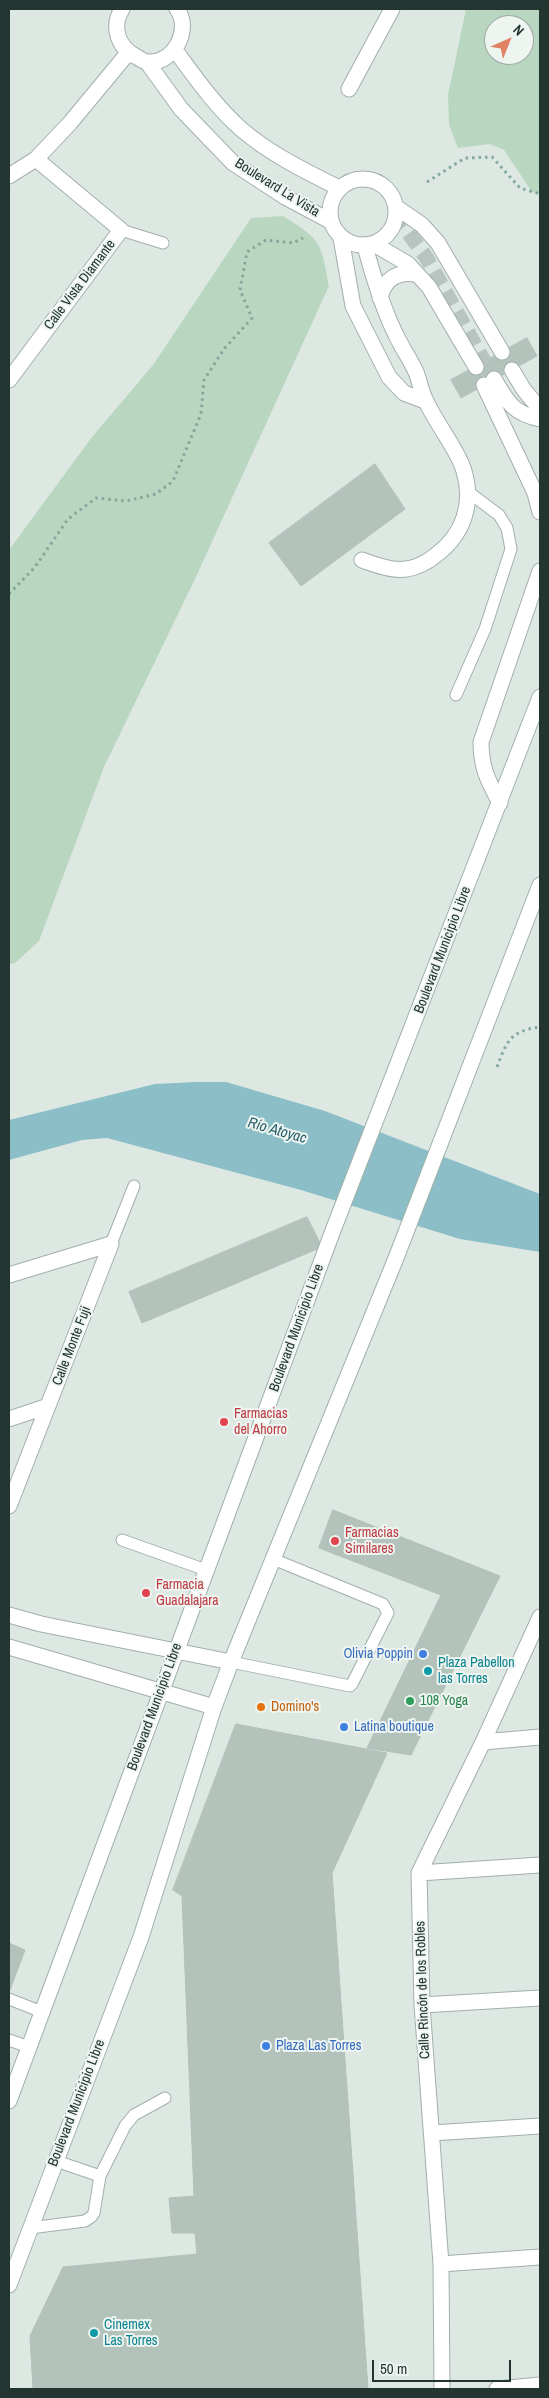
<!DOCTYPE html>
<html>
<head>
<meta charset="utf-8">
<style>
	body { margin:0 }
	#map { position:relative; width:549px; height:2398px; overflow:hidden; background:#dee8e3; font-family:"Archivo Narrow",sans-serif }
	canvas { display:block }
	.frame { position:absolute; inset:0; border:10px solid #223530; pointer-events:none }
	.north { position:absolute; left:484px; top:15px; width:50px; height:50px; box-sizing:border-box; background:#eef5f1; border:1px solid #9ca8a4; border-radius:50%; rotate:44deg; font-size:14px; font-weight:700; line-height:20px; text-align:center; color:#223530 }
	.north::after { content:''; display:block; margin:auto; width:18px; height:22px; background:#e08264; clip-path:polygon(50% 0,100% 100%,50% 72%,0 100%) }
	.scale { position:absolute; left:372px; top:2360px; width:139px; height:22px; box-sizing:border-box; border:2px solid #223530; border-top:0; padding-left:6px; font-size:15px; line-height:18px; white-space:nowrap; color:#223530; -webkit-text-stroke:4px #eef5f1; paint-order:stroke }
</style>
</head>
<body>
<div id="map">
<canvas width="549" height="2398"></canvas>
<div class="frame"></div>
<div class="north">N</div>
<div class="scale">50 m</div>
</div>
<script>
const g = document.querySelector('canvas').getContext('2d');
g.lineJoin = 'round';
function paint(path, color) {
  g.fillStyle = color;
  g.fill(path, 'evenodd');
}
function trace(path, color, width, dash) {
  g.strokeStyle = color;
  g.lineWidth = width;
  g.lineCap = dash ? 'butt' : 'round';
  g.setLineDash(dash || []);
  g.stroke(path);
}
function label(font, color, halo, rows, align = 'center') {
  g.font = font + ' "Archivo Narrow",sans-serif';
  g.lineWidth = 4;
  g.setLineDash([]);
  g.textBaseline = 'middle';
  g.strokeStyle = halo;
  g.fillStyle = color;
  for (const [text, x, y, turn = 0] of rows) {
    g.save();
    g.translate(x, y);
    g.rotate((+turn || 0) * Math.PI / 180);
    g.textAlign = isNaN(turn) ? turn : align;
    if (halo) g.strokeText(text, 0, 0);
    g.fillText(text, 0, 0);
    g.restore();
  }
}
paint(new Path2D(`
	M466 9H540V194L532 192 504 150 490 144 458 148 449 125 448 95ZM494 25H524V55H494Z
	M283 216C321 240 321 241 329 286L195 579 104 767 39 941 15 963 9 964V550L92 437 153 365 251 218Z`), '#b9d6c1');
paint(new Path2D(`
	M196 1082H226L325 1111 540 1194V1252L460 1239 301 1190 107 1138 82 1140 9 1160V1120L155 1084Z`), '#8cbec7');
const building = new Path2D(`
	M527 338 537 356 461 398 451 380Z
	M375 464 405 509 301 586 269 543Z
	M307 1217 322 1247 142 1323 129 1292Z
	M333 1510 500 1576 411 1755 367 1748 441 1595 319 1548Z
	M236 1724 387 1753 332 1873 368 2389H33L30 2336 63 2267 197 2254 195 2233H172L169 2198 194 2196 182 1896 173 1890Z
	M9 1943 25 1950 10 1990 9 1989Z`);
paint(building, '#b4c2bc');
trace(building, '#b2c0ba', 1);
trace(new Path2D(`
	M395 215 426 257 494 379`), '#b8c4bf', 15, [15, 8]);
const lane = new Path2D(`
	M121 230 163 243
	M456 695 485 629 511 549 507 528 499 515 467 491
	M111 1244 134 1186
	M122 1540 206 1570
	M231 1662 350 1686 352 1684 388 1613 383 1604 273 1559
	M9 1999 42 2012
	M9 2040 29 2047
	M100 2176 125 2126 134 2115 165 2098
	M30 2228 85 2221 91 2217 94 2213 100 2176 56 2161`);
const street = new Path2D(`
	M122 9C111 27 118 48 137 57 140 59 144 62 148 62 174 64 192 29 177 9
	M175 50C195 77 215 106 241 129 270 154 305 171 339 188
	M147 62 181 109 233 163 285 197 330 221
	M349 89 392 9
	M9 176 36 159 70 123 128 53
	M330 212a33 33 0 1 1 66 0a33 33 0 1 1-66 0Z
	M396 207 422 225 438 243 502 352
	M341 238 353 306 389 377 404 393 425 401
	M374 244 408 264 429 287 476 367
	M380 298C384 279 397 271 416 274
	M512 370 524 390 540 409
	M494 379C507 402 514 414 540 419
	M9 380 121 230 36 159
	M484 385 535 493 540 512
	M362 560C391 571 410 576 436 555 463 535 474 504 464 471 458 450 435 422 426 401 421 392 420 382 416 372 410 359 402 348 396 335 382 307 373 276 365 246
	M500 803C488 781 481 768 481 742L540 571
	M9 1275 111 1244
	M9 1419 48 1406
	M9 1506 111 1244
	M9 1615 41 1624 231 1662
	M9 1647 214 1707
	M483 1742 540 1737
	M419 1873 540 1865
	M422 2005 540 1998
	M432 2133 540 2126
	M441 2264 540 2257
	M442 2389 441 2264 422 2005 419 1873 483 1742 540 1617
	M497 2389 540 2385`);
const secondary = new Path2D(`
	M9 2101 332 1233 540 697
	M9 2285 141 1937 214 1707 231 1662 396 1258 540 885`);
trace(lane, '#a2afaa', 13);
trace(street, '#a2afaa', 17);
trace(secondary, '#9fb2ab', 17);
trace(new Path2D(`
	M427 182 465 158 492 157 520 188 540 194
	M9 594 35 567 68 519 96 498 126 501 156 494 173 481 201 414 204 380 224 349 252 318 240 290 247 252 266 240 293 243 303 238
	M497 1067C507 1041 510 1031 540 1027`), '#82a79c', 3, [2.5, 4]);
trace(lane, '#fff', 11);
trace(street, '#fff', 15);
trace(secondary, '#fff', 15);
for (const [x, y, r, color] of [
	[224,1422,5,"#e0444e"],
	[335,1541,5,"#e0444e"],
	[146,1593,5,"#e0444e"],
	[423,1654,5,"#3f7fe0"],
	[428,1671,5,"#0f9aa8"],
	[410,1701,5,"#2e9e5b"],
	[261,1707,5,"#e8710a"],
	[344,1727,5,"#3f7fe0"],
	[266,2046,5,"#3f7fe0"],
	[94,2333,5,"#0f9aa8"]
]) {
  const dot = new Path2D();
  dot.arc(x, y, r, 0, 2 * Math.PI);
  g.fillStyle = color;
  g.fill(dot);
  trace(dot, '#eef5f1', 2);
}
label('14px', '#223530', '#eef5f1', [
	["Boulevard La Vista",277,188,32],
	["Calle Vista Diamante",80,285,-53],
	["Boulevard Municipio Libre",443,950,-69],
	["Boulevard Municipio Libre",297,1328,-70],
	["Calle Monte Fuji",72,1346,-69],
	["Boulevard Municipio Libre",155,1707,-70],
	["Calle Rincón de los Robles",423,1990,-92],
	["Boulevard Municipio Libre",77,2103,-69]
]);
label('14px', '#be3a42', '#eef5f1', [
	["Farmacias",234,1414],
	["del Ahorro",234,1430],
	["Farmacias",345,1533],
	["Similares",345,1549],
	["Farmacia",156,1585],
	["Guadalajara",156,1601]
], 'left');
label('14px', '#366cbe', '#eef5f1', [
	["Olivia Poppin",413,1654,"right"],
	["Latina boutique",354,1727],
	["Plaza Las Torres",276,2046]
], 'left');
label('14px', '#0d838f', '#eef5f1', [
	["Plaza Pabellon",438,1663],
	["las Torres",438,1679],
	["Cinemex",104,2325],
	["Las Torres",104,2341]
], 'left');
label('14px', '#27864d', '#eef5f1', [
	["108 Yoga",420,1701]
], 'left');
label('14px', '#c56008', '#eef5f1', [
	["Domino's",271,1707]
], 'left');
label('italic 15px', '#245d69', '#eef5f1', [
	["Río Atoyac",277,1131,16]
]);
</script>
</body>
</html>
